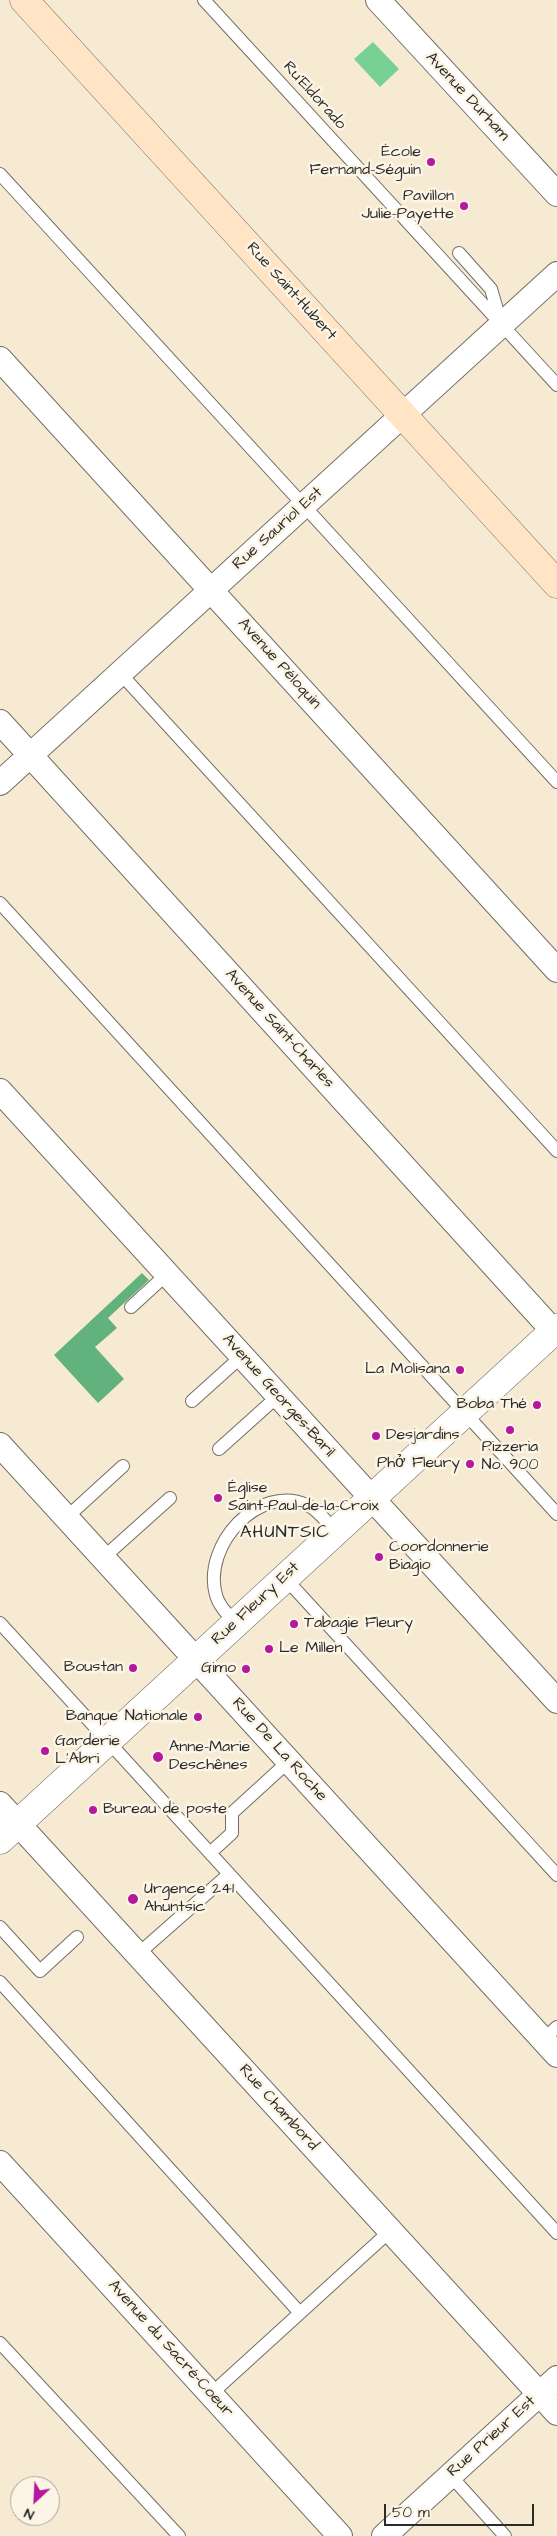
<!DOCTYPE html>
<html>
<head>
<meta charset="utf-8">
<style>
	body { margin:0 }
	#map { position:relative; width:557px; height:2536px; overflow:hidden; background:#f7ead3; font-family:"Architects Daughter",sans-serif }
	canvas { display:block }
	.north { position:absolute; left:10px; top:2476px; width:50px; height:50px; box-sizing:border-box; background:#fcf5e5; border:1px solid #a8a49b; border-radius:50%; rotate:205deg; font-size:14px; font-weight:700; line-height:20px; text-align:center; color:#2b2b2b }
	.north::after { content:''; display:block; margin:auto; width:18px; height:22px; background:#b5179e; clip-path:polygon(50% 0,100% 100%,50% 72%,0 100%) }
	.scale { position:absolute; left:384px; top:2504px; width:150px; height:22px; box-sizing:border-box; border:2px solid #2b2b2b; border-top:0; padding-left:6px; font-size:15px; line-height:18px; white-space:nowrap; color:#2b2b2b; -webkit-text-stroke:4px #fcf5e5; paint-order:stroke }
</style>
</head>
<body>
<div id="map">
<canvas width="557" height="2536"></canvas>
<div class="north">N</div>
<div class="scale">50 m</div>
</div>
<script>
const g = document.querySelector('canvas').getContext('2d');
g.lineJoin = 'round';
function paint(path, color) {
  g.fillStyle = color;
  g.fill(path, 'evenodd');
}
function trace(path, color, width, dash) {
  g.strokeStyle = color;
  g.lineWidth = width;
  g.lineCap = dash ? 'butt' : 'round';
  g.setLineDash(dash || []);
  g.stroke(path);
}
function label(font, color, halo, rows, align = 'center') {
  g.font = font + ' "Architects Daughter",sans-serif';
  g.lineWidth = 5;
  g.setLineDash([]);
  g.textBaseline = 'middle';
  g.strokeStyle = halo;
  g.fillStyle = color;
  for (const [text, x, y, turn = 0] of rows) {
    g.save();
    g.translate(x, y);
    g.rotate((+turn || 0) * Math.PI / 180);
    g.textAlign = isNaN(turn) ? turn : align;
    if (halo) g.strokeText(text, 0, 0);
    g.fillText(text, 0, 0);
    g.restore();
  }
}
paint(new Path2D(`
	M373 42 399 69 380 87 354 59Z`), '#79d095');
paint(new Path2D(`
	M142 1273 149 1280 108 1318 117 1328 95 1347 124 1379 98 1403 54 1355Z`), '#62b27e');
const service = new Path2D(`
	M204 0 557 385
	M0 174 557 782
	M459 253 491 289 500 320
	M120 673 557 1151
	M0 903 557 1514
	M131 1307 167 1274
	M192 1401 242 1356
	M219 1449 278 1396
	M66 1518 123 1466
	M103 1558 170 1498
	M285 1578 557 1875
	M0 1623 557 2233
	M236 1623C228 1615 219 1606 216 1595 202 1545 259 1483 307 1505 319 1510 327 1523 335 1531
	M210 1853 232 1833V1813L289 1761
	M0 1927 40 1971 77 1937
	M138 1954 229 1874
	M0 1982 300 2313
	M543 2040 557 2027
	M0 2343 179 2536
	M211 2394 390 2231
	M450 2475 505 2536`);
const minor = new Path2D(`
	M378 0 557 194
	M0 359 557 970
	M0 722 557 1335
	M0 783 557 274
	M0 1091 557 1701
	M0 1445 557 2055
	M0 1804 557 2413
	M0 2163 340 2536
	M384 2536 557 2378`);
const tertiary = new Path2D(`
	M0 1840 557 1328`);
const secondary = new Path2D(`
	M24 0 557 584`);
trace(service, '#726e66', 14);
trace(minor, '#726e66', 26);
trace(tertiary, '#726e66', 29);
trace(secondary, '#726e66', 29);
trace(service, '#fff', 12);
trace(minor, '#fff', 24);
trace(tertiary, '#fff', 28);
trace(secondary, '#ffe4c6', 28);
for (const [x, y, r, color] of [
	[431,162,5,"#b5179e"],
	[464,206,5,"#b5179e"],
	[460,1370,5,"#b5179e"],
	[537,1405,5,"#b5179e"],
	[510,1430,5,"#b5179e"],
	[376,1436,5,"#b5179e"],
	[470,1464,5,"#b5179e"],
	[218,1498,5,"#b5179e"],
	[379,1557,5,"#b5179e"],
	[294,1624,5,"#b5179e"],
	[269,1649,5,"#b5179e"],
	[133,1668,5,"#b5179e"],
	[246,1669,5,"#b5179e"],
	[198,1717,5,"#b5179e"],
	[45,1751,5,"#b5179e"],
	[158,1757,6,"#b5179e"],
	[93,1810,5,"#b5179e"],
	[133,1899,6,"#b5179e"]
]) {
  const dot = new Path2D();
  dot.arc(x, y, r, 0, 2 * Math.PI);
  g.fillStyle = color;
  g.fill(dot);
  trace(dot, '#fcf5e5', 2);
}
label('16px', '#2b2b2b', '#fcf5e5', [
	["Ru’Eldorado",314,96,48],
	["Avenue Durham",467,97,47],
	["Rue Saint-Hubert",291,292,48],
	["Rue Sauriol Est",278,529,-42],
	["Avenue Péloquin",279,664,48],
	["Avenue Saint-Charles",279,1029,48],
	["Avenue Georges-Baril",278,1396,48],
	["Rue Fleury Est",256,1604,-43],
	["Rue De La Roche",279,1750,48],
	["Rue Chambord",278,2108,48],
	["Avenue du Sacré-Coeur",170,2349,48],
	["Rue Prieur Est",492,2437,-42]
]);
label('16px', '#2b2b2b', '#fcf5e5', [
	["École",421,153,"right"],
	["Fernand-Séguin",421,171,"right"],
	["Pavillon",454,197,"right"],
	["Julie-Payette",454,215,"right"],
	["La Molisana",450,1370,"right"],
	["Boba Thé",527,1405,"right"],
	["Desjardins",386,1436],
	["Pizzeria",510,1448,"center"],
	["No. 900",510,1466,"center"],
	["Phở Fleury",460,1464,"right"],
	["Église",228,1489],
	["Saint-Paul-de-la-Croix",228,1507],
	["Coordonnerie",389,1548],
	["Biagio",389,1566],
	["Tabagie Fleury",304,1624],
	["Le Millen",279,1649],
	["Boustan",123,1668,"right"],
	["Gimo",236,1669,"right"],
	["Banque Nationale",188,1717,"right"],
	["Garderie",55,1742],
	["L'Abri",55,1760],
	["Anne-Marie",169,1748],
	["Deschênes",169,1766],
	["Bureau de poste",103,1810],
	["Urgence 241",144,1890],
	["Ahuntsic",144,1908]
], 'left');
g.letterSpacing = '1px';
label('18px', '#2b2b2b', '#fcf5e5', [
	["AHUNTSIC",285,1533]
]);
g.letterSpacing = '0px';
</script>
</body>
</html>
